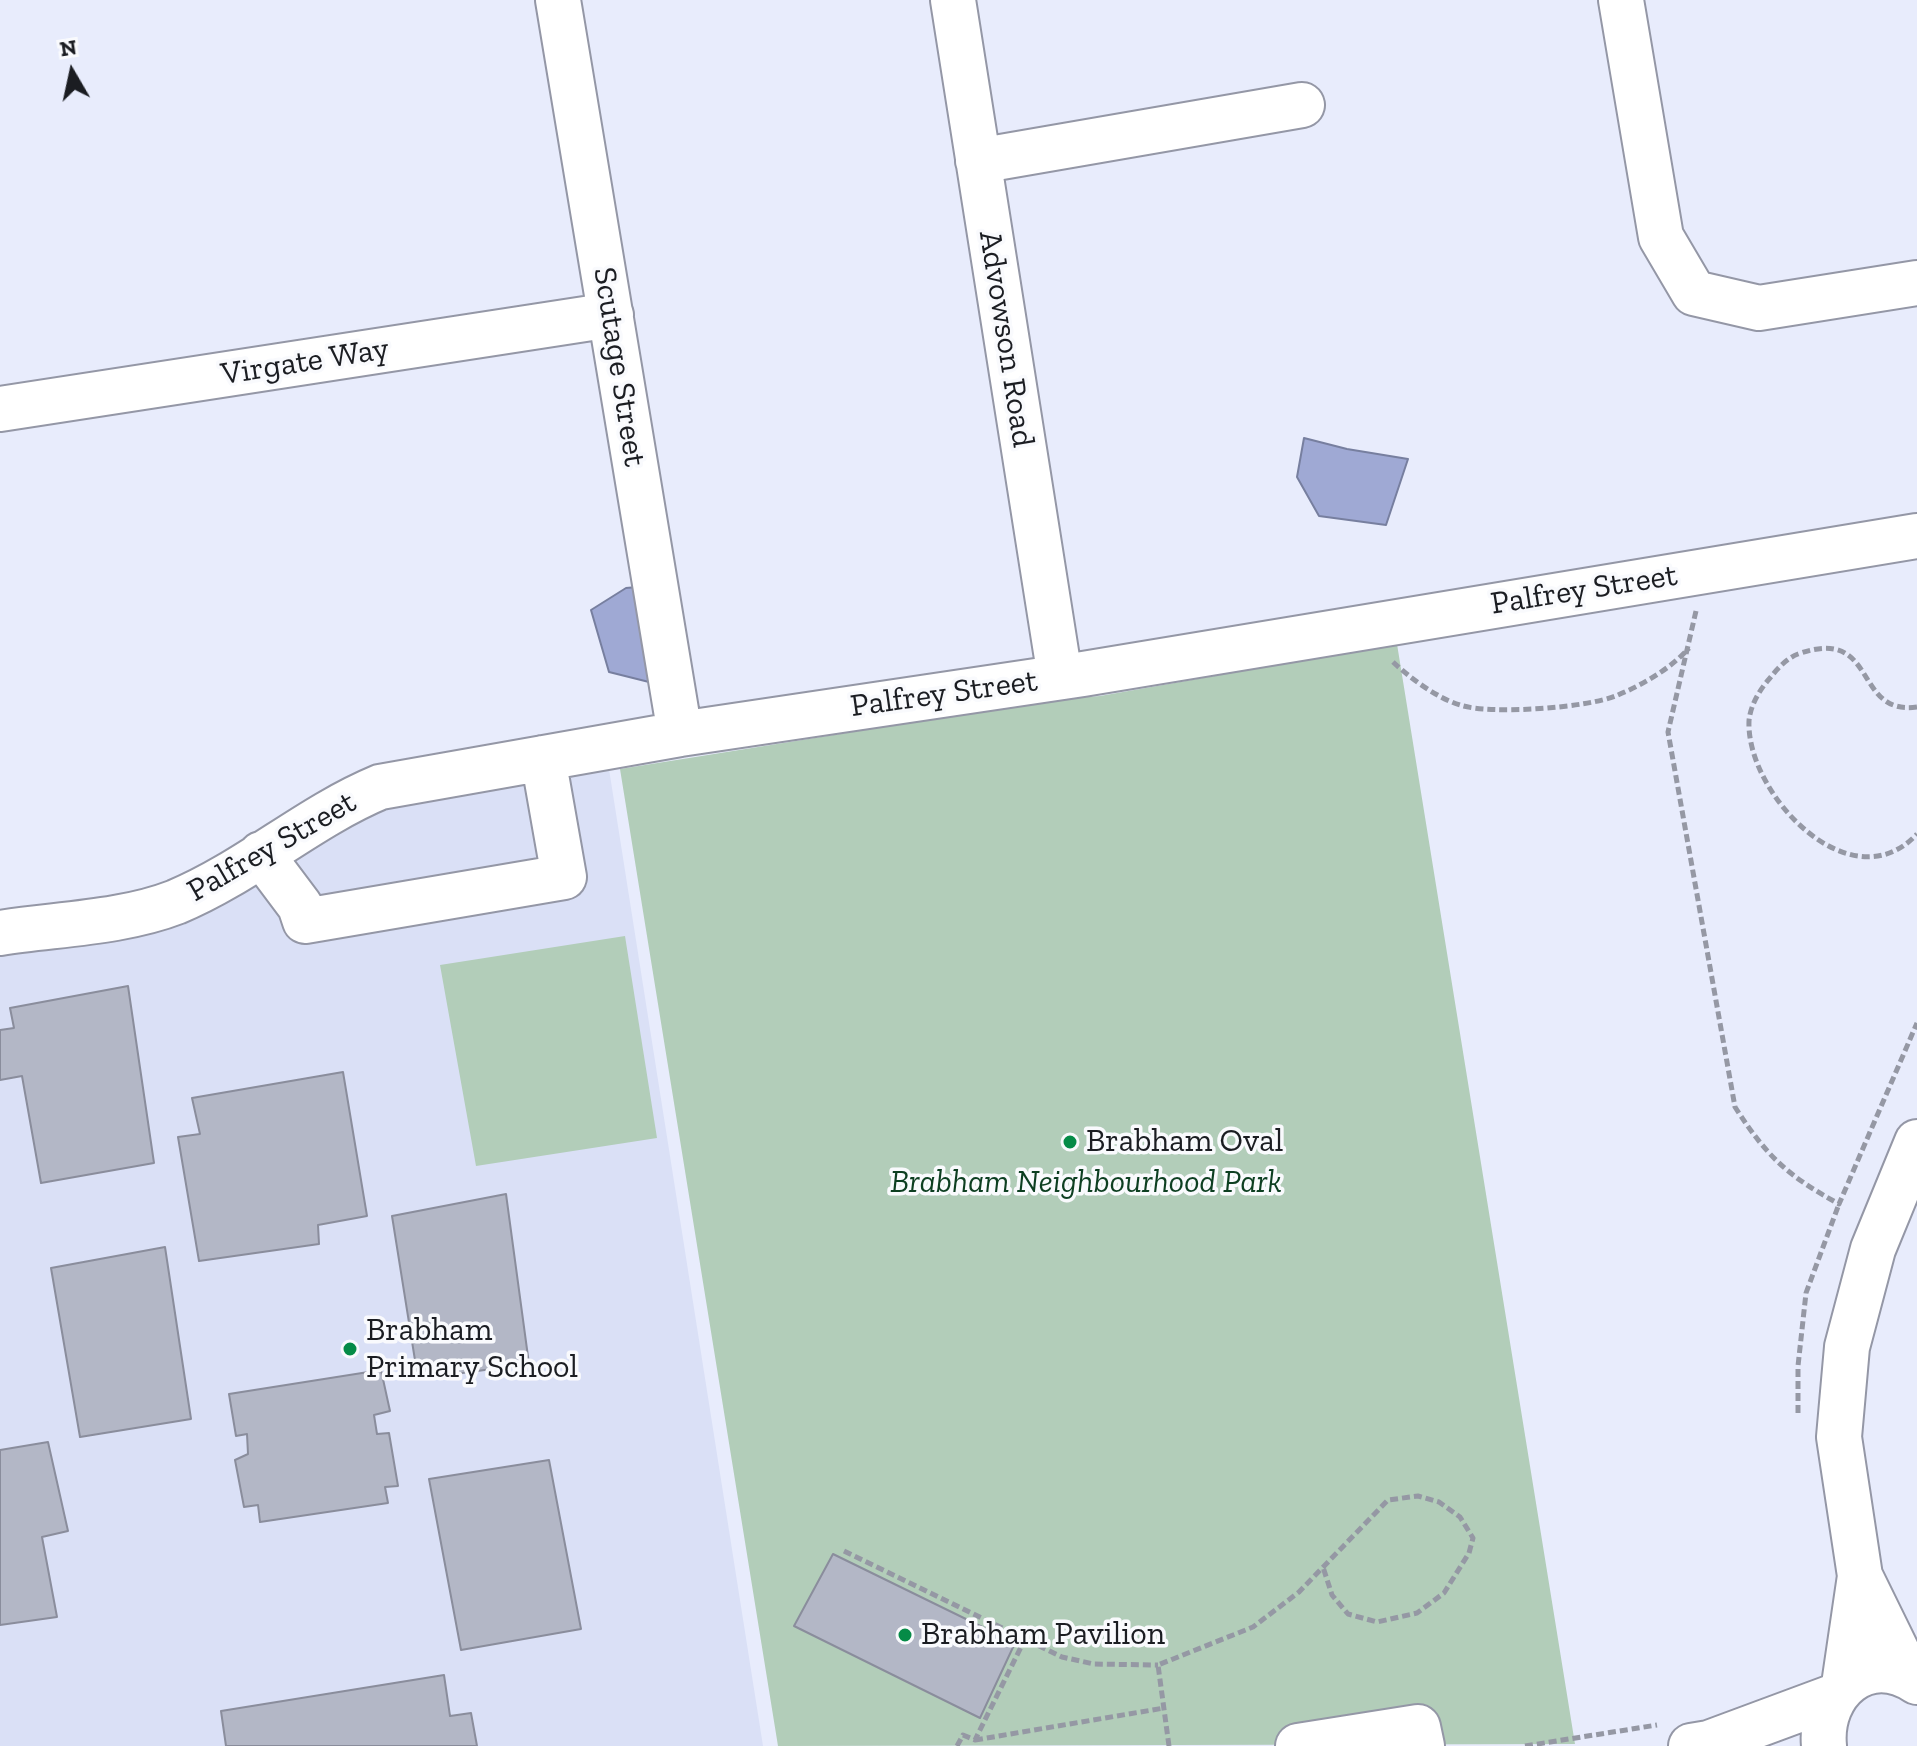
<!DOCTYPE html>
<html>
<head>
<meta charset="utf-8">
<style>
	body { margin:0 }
	#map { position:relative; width:1917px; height:1746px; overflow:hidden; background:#e8ecfc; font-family:"Zilla Slab",serif }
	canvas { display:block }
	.north { position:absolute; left:32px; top:32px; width:80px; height:80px; -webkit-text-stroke:6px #f9fafd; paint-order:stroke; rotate:351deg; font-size:22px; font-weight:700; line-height:32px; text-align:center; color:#1b1d22 }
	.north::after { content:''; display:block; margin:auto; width:28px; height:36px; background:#1b1d22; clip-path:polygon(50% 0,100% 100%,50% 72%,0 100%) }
</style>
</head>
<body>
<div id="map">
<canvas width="1917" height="1746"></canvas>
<div class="north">N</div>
</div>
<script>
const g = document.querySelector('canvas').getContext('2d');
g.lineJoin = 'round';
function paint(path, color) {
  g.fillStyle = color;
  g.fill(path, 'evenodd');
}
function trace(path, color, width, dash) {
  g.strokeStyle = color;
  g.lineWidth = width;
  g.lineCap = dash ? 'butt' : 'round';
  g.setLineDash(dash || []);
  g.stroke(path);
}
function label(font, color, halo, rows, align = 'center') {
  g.font = font + ' "Zilla Slab",serif';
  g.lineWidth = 7;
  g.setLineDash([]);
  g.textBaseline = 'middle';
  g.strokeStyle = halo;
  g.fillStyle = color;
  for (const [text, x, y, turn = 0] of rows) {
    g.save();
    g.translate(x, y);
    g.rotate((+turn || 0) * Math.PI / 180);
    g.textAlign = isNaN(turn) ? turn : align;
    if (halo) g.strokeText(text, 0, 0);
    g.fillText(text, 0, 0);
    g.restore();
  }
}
paint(new Path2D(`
	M609 769 763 1746H0V952L175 926 368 811Z`), '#dae0f6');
paint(new Path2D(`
	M1397 644 1575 1744 778 1746 620 769 1053 700 1100 696Z
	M625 936 657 1138 476 1166 440 965Z`), '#b2cdb9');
const water = new Path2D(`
	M1304 438 1347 449 1408 459 1386 525 1319 516 1297 477Z
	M660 585 676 645 649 682 609 672 591 610 626 588Z`);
paint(water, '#9fa9d4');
trace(water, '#777f9f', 2);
const building = new Path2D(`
	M128 986 154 1163 41 1183 22 1076 0 1080V1030L14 1028 10 1008Z
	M343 1072 367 1216 318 1225 319 1244 199 1261 178 1137 200 1134 192 1098Z
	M506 1194 529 1364 418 1379 392 1216Z
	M165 1247 191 1419 80 1437 51 1268Z
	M381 1370 390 1411 374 1415 377 1434 389 1433 398 1486 385 1487 388 1503 260 1522 258 1505 244 1507 235 1460 248 1454 247 1434 236 1436 229 1394Z
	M48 1442 68 1531 42 1537 57 1617 0 1625V1450Z
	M549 1460 581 1629 461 1650 429 1479Z
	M833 1554 1015 1643 980 1718 794 1626Z
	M444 1675 450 1716 471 1713 477 1746H226L221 1711Z`);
paint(building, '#b3b7c6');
trace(building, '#8a8d9c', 2);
const minor = new Path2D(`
	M558 0 680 734
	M953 0 1060 677
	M1621 0 1661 237 1694 293 1759 308 1917 283
	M978 161 1302 105
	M0 409 611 315
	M261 854 300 906 305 921 564 877 543 758
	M0 933C57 924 122 923 176 902 248 872 308 817 380 787L680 734 1083 674 1917 536
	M1860 1576 1909 1676
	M1844 1685 1860 1576 1839 1437 1847 1347 1873 1249 1917 1142
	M1298 1746 1418 1727 1422 1746
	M1691 1746 1709 1743 1833 1697
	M1824 1746C1819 1692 1866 1649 1917 1682`);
trace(minor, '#9497a6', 48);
trace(new Path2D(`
	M1696 611 1668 732 1735 1107C1767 1157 1788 1176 1839 1204L1917 1023
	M1393 662C1410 678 1437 698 1460 705 1489 715 1589 708 1618 695 1644 684 1670 669 1689 648
	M1917 707C1852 716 1879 625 1798 654 1787 658 1777 669 1770 678 1760 689 1750 706 1749 721 1746 794 1851 905 1917 834
	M1798 1413V1366L1806 1293 1839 1204
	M844 1551 1062 1657 1094 1664 1158 1665
	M975 1740 1164 1708
	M957 1746 963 1735 975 1740 1025 1639
	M1169 1746 1158 1665 1253 1627 1299 1592 1388 1500 1418 1496 1439 1502 1460 1517 1473 1538 1469 1553 1444 1593 1417 1613 1377 1622 1348 1614 1332 1595 1323 1567
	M1525 1746 1657 1725`), '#9598a4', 5, [8, 4]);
trace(minor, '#fff', 44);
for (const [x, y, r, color] of [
	[1070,1142,8,"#058b47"],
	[350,1349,8,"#058b47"],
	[905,1635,8,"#058b47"]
]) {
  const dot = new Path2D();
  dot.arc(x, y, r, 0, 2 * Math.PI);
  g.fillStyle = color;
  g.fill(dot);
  trace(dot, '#f9fafd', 3);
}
label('32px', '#1b1d22', '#f9fafd', [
	["Advowson Road",1006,339,81],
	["Virgate Way",305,362,-9],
	["Scutage Street",619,367,81],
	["Palfrey Street",1584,590,-9],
	["Palfrey Street",944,694,-8],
	["Palfrey Street",272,847,-30]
]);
label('32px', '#1b1d22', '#f9fafd', [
	["Brabham Oval",1086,1142],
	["Brabham",366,1331],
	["Primary School",366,1368],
	["Brabham Pavilion",921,1635]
], 'left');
label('italic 32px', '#0d3f21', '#f9fafd', [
	["Brabham Neighbourhood Park",1086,1183]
]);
</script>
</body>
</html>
